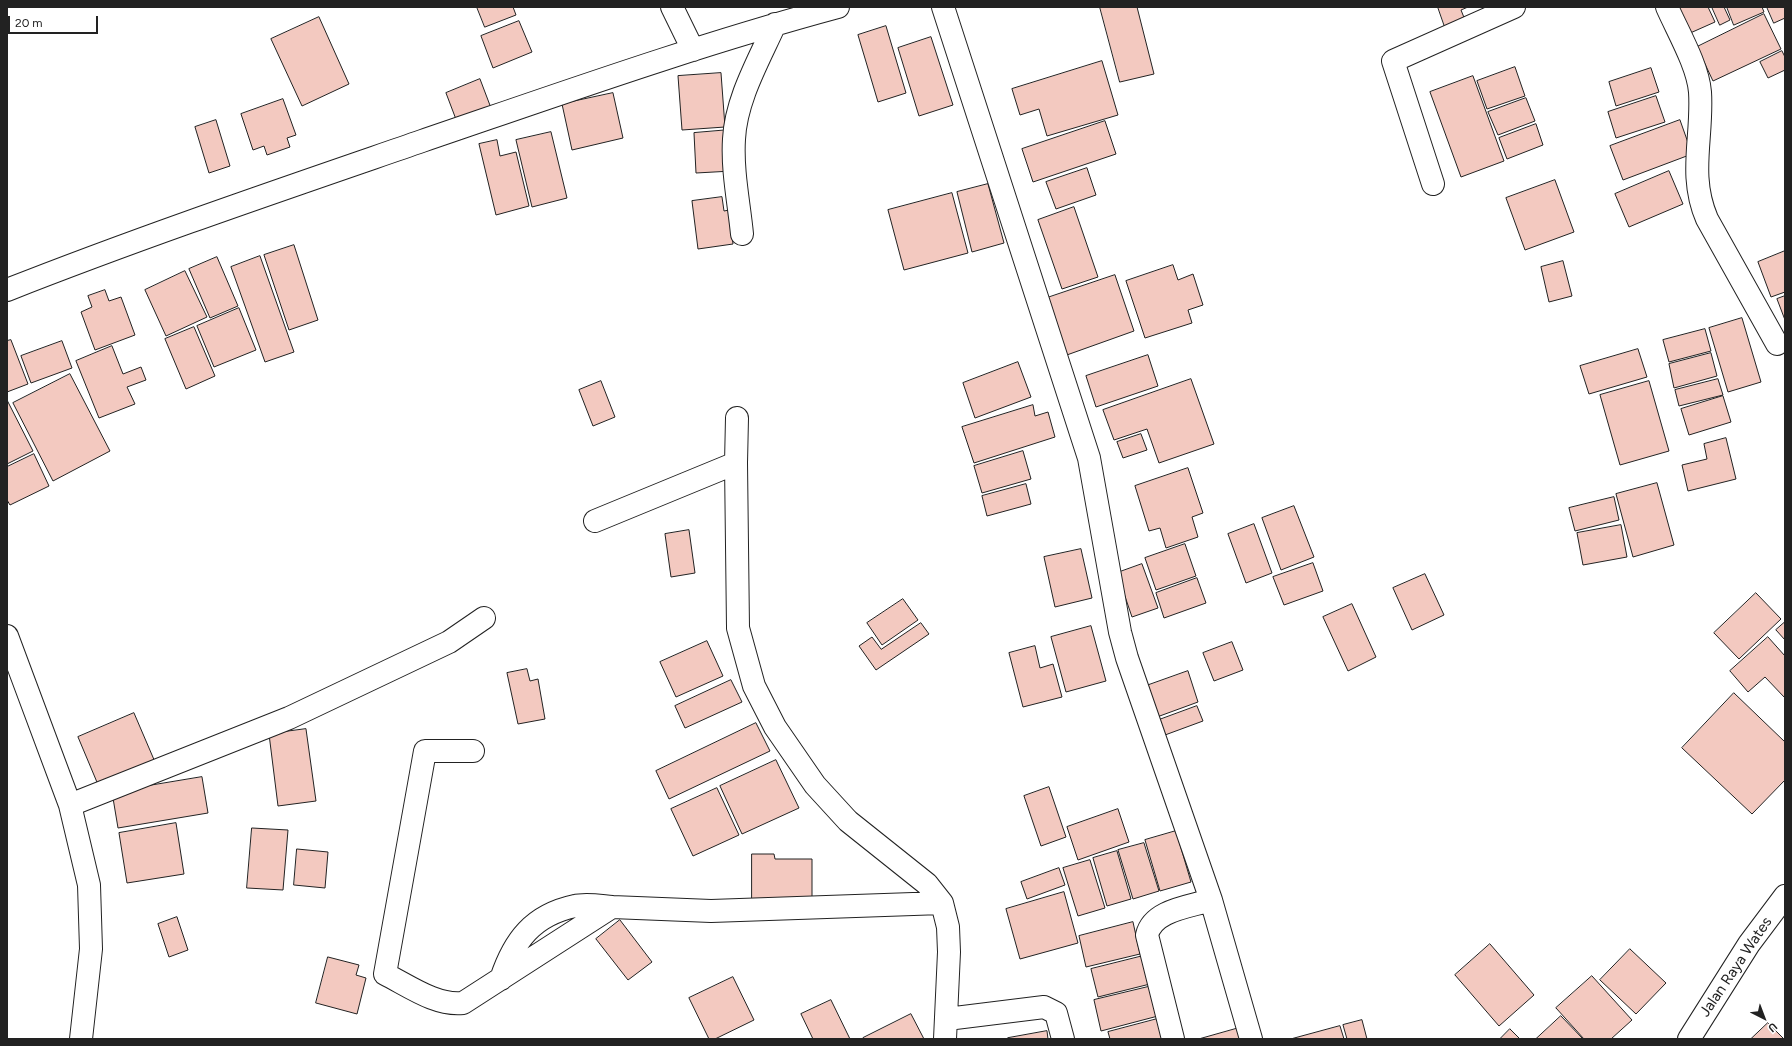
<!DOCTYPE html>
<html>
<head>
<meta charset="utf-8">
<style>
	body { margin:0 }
	#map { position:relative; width:1792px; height:1046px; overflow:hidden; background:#fff; font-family:Figtree,sans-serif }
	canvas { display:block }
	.frame { position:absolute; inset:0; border:8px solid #222; pointer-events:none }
	.north { position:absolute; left:1744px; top:998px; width:40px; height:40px; -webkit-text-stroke:3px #fff; paint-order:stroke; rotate:138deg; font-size:11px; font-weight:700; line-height:16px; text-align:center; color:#222 }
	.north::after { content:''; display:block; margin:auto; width:14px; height:18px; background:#222; clip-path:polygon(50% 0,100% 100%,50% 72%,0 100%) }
	.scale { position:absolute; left:8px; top:16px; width:90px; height:18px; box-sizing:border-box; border:2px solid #222; border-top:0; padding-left:5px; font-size:12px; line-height:14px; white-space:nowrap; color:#222; -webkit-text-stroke:3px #fff; paint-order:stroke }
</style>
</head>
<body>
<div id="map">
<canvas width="1792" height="1046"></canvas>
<div class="frame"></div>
<div class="north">U</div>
<div class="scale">20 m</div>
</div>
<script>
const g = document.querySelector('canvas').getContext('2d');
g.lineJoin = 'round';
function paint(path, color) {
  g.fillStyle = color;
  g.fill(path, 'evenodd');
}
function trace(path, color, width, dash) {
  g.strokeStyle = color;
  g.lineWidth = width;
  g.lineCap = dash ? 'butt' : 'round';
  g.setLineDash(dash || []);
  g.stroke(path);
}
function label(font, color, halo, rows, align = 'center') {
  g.font = font + ' Figtree,sans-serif';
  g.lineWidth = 3;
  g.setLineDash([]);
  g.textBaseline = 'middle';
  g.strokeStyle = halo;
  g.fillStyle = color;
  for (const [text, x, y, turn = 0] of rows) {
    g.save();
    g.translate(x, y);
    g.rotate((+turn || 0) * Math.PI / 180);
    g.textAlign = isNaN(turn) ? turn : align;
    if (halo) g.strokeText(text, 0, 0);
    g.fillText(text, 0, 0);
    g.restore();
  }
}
const building = new Path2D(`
	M477 7H513L516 15 485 27Z
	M1100 7H1137L1154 74 1120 82Z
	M1438 7H1468L1461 10 1465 20 1445 27Z
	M1675 7H1708L1715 22 1688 34Z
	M1712 7H1724L1730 20 1720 25Z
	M1727 7H1762L1764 12 1734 25Z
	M1767 7H1785V18L1774 23Z
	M1764 14 1781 49 1713 81 1697 47Z
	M319 17 349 84 302 106 271 39Z
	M519 21 532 52 493 68 481 36Z
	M886 26 906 93 878 102 858 35Z
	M931 37 953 105 919 116 898 48Z
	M1782 51 1785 57V70L1768 78 1760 62Z
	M1102 61 1118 115 1047 136 1039 109 1020 115 1012 89Z
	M1515 67 1525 96 1487 109 1477 81Z
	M1651 68 1659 92 1616 106 1609 82Z
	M721 73 725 127 682 130 678 76Z
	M1473 76 1504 161 1461 177 1430 92Z
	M480 79 491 108 457 122 446 93Z
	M613 93 623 138 572 150 562 104Z
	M1656 96 1665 122 1616 138 1608 112Z
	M1526 98 1535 121 1498 135 1488 112Z
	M283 99 296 135 287 138 290 147 267 155 264 146 253 150 241 114Z
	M216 120 230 166 209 173 195 127Z
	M1680 120 1692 154 1623 180 1610 146Z
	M1105 121 1116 154 1033 182 1022 149Z
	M1536 124 1543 145 1507 159 1499 138Z
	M729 130 732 171 696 173 694 133Z
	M551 132 567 198 532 207 516 140Z
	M497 140 500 156 516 152 529 206 496 215 479 144Z
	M1087 168 1096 195 1056 209 1046 182Z
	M1669 171 1683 204 1629 227 1615 194Z
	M1555 180 1574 232 1525 250 1506 198Z
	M988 184 1004 243 972 252 957 192Z
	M952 193 968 253 904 270 888 210Z
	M722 197 724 211 729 210 733 244 698 249 692 201Z
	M1074 207 1098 277 1062 289 1038 220Z
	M294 245 318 320 289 330 264 255Z
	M1785 251V292L1771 297 1758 262Z
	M260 256 294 352 265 362 231 267Z
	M217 257 238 306 210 318 189 269Z
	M1563 261 1572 296 1549 302 1541 267Z
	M1173 265 1178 280 1193 274 1203 305 1188 310 1192 323 1145 338 1126 281Z
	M185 271 207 317 166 336 145 290Z
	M1115 275 1134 331 1064 356 1044 299Z
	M105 290 109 301 121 297 135 335 95 350 81 312 92 307 88 296Z
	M1785 296V320L1777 299Z
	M239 308 256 350 214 367 197 326Z
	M1742 318 1761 382 1728 392 1709 328Z
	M194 327 215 376 186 389 165 339Z
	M1705 329 1711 351 1669 362 1663 340Z
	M11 340 28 384 7 392V341Z
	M62 341 72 368 31 383 21 356Z
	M112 346 123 374 141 367 146 380 127 387 135 404 99 418 76 361Z
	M1638 349 1647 377 1589 394 1580 366Z
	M1711 353 1717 376 1674 388 1669 364Z
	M1148 355 1158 386 1096 407 1086 376Z
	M1018 362 1031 397 975 418 963 383Z
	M70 374 110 451 53 481 13 403Z
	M1191 379 1214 444 1159 463 1147 429 1114 440 1103 410Z
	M1718 379 1723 395 1679 406 1675 390Z
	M601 381 615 417 593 426 579 390Z
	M1649 381 1669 451 1620 465 1600 395Z
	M1723 396 1731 422 1689 435 1681 409Z
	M7 400 33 451 7 464Z
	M1033 405 1035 416 1048 412 1055 437 974 463 962 427Z
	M1141 434 1147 450 1123 458 1117 442Z
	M1726 438 1736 479 1688 491 1682 465 1707 459 1704 444Z
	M1023 451 1031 479 982 493 974 466Z
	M34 454 49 486 10 505 7 500V467Z
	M1188 468 1203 513 1192 517 1198 537 1166 548 1160 528 1149 531 1135 486Z
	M1657 483 1674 545 1633 557 1616 494Z
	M1026 484 1031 504 987 516 982 496Z
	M1614 497 1619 520 1575 531 1569 508Z
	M1294 506 1314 557 1281 570 1262 518Z
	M1254 524 1272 573 1246 583 1228 534Z
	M1621 525 1627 557 1583 565 1577 533Z
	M689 530 695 573 671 577 665 534Z
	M1185 544 1196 576 1156 590 1145 558Z
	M1081 549 1092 598 1055 607 1044 557Z
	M1313 563 1323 591 1284 605 1273 577Z
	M1142 564 1158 608 1132 617 1117 573Z
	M1425 574 1444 615 1412 630 1393 588Z
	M1197 578 1206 603 1164 618 1156 593Z
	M1756 593 1781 619 1739 659 1714 633Z
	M903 599 918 620 882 645 867 623Z
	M1352 604 1376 657 1348 671 1323 617Z
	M1785 622V640L1776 630Z
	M921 623 929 634 876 670 859 646 872 637 881 649Z
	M1091 626 1106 681 1066 692 1051 637Z
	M1768 637 1785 656V698L1765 677 1748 692 1730 671Z
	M707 641 723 676 676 697 660 662Z
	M1232 642 1243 670 1214 681 1203 653Z
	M1035 646 1040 668 1053 664 1062 697 1023 707 1009 653Z
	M527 669 530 681 538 679 545 719 518 724 507 673Z
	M1188 671 1198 702 1157 717 1146 686Z
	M731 680 742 702 685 728 675 706Z
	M1734 693 1785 742V780L1752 814 1682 748Z
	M1197 706 1203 721 1165 735 1159 720Z
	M134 713 155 762 99 787 78 737Z
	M756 723 770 751 669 799 656 771Z
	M306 729 316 801 278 806 269 734Z
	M776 760 799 808 742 834 720 786Z
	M202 777 208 813 118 828 112 792Z
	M1049 787 1066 837 1041 846 1024 796Z
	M717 788 739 835 693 856 671 809Z
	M1118 809 1129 842 1078 860 1067 827Z
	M176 823 184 874 127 883 119 833Z
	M252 828 288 830 283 890 247 888Z
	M1176 831 1191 882 1160 891 1145 840Z
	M1144 843 1159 891 1133 899 1118 850Z
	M297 849 328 852 325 888 294 885Z
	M1117 851 1131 899 1107 906 1093 858Z
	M752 854H774L775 859H812V903L752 904Z
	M1090 860 1105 908 1078 916 1063 868Z
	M1059 868 1065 885 1027 899 1021 882Z
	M1064 892 1078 943 1020 959 1006 909Z
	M177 917 188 950 169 957 158 924Z
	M620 920 652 962 628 980 596 939Z
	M1133 922 1140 954 1086 967 1079 936Z
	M1490 944 1534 995 1499 1026 1455 975Z
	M1630 949 1666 983 1636 1014 1600 980Z
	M1143 956 1150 984 1098 997 1091 969Z
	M328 957 359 965 356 975 366 978 357 1014 316 1003Z
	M1592 976 1632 1020 1611 1039H1584L1556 1008Z
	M733 977 754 1020 715 1039H709L689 998Z
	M1152 986 1158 1016 1101 1031 1094 1000Z
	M831 1000 850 1039H813L801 1014Z
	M911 1014 924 1039H863V1038Z
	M1561 1016 1583 1039H1536Z
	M1161 1018 1166 1039H1110L1108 1032Z
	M1362 1020 1367 1039H1347L1343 1025Z
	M1768 1023 1784 1039H1751Z
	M1340 1026 1344 1039H1291Z
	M1239 1028 1242 1039H1199Z
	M1510 1029 1520 1039H1500Z
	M1047 1031 1048 1039H1009L1008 1038Z`);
paint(building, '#f3c9c0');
trace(building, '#222', 1);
const minor = new Path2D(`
	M672 7 693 50
	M943 7 1089 458 1120 632 1127 658 1211 900 1251 1039
	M1667 7C1678 32 1698 66 1700 92 1703 137 1688 175 1707 219L1777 344
	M1433 184 1393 61 1514 7
	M742 234C739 203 732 171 734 139 736 99 759 60 775 24
	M7 290C144 236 283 189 422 141 560 94 697 45 838 7
	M736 463 737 418
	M595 521 736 463 738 628 754 686 775 727 815 785 848 821 927 884 942 903 948 927 949 952 945 1039
	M7 636 70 805 89 885 91 949 81 1039
	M473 751H425L385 974C409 986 436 1006 463 1003L612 907 711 911 942 903
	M70 805 289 718 449 642 484 618
	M501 979C514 940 533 915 575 906 586 903 601 906 612 907
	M947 1019 1044 1007 1056 1013 1063 1039
	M1173 1039 1147 935C1153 910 1189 907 1211 900`);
const highway = new Path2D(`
	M1689 1039 1749 944 1785 896`);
trace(minor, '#222', 24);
trace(highway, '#222', 24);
trace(minor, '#fff', 22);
trace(highway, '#fff', 22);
label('15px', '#222', '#fff', [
	["Jalan Raya Wates",1736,967,-56]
]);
</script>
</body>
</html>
